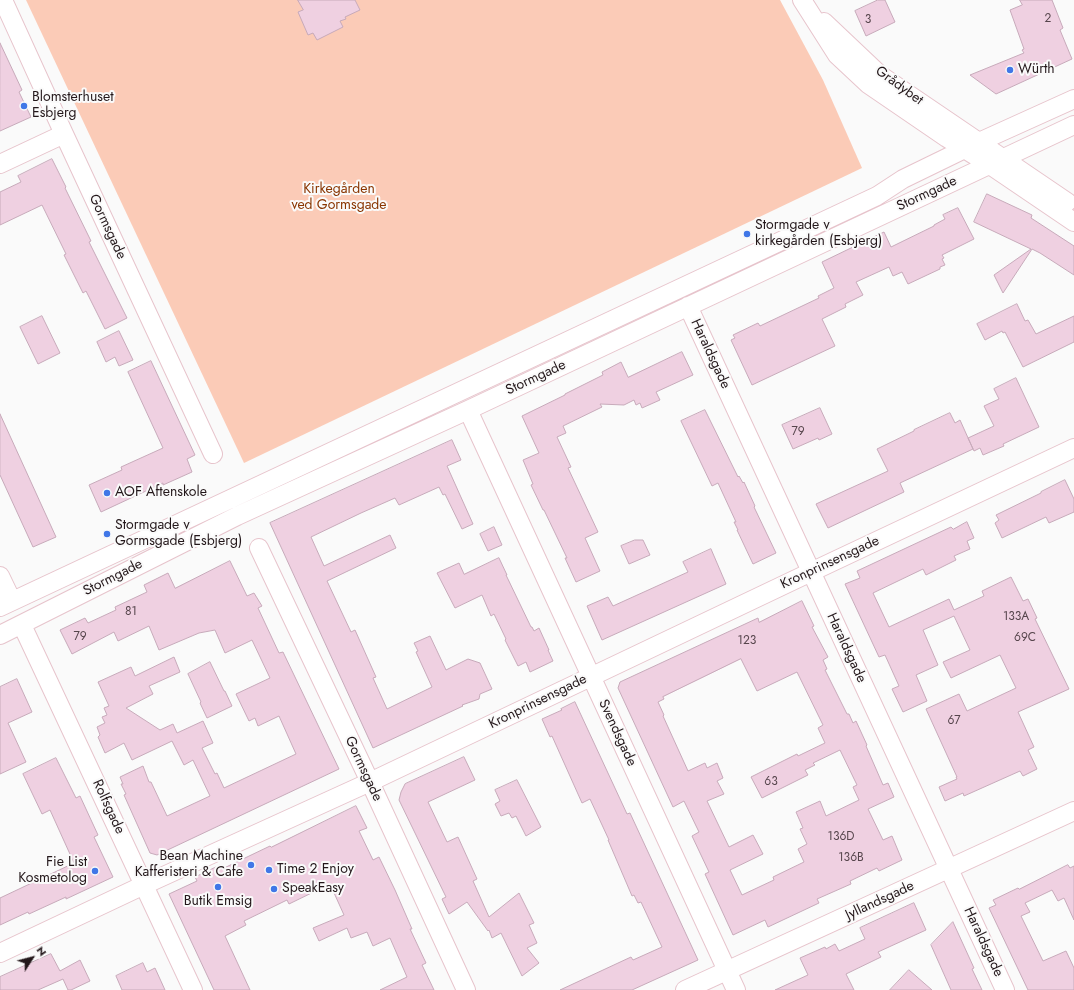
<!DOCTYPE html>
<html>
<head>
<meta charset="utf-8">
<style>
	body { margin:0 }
	#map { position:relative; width:1074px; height:990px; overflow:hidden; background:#fafafa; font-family:Jost,sans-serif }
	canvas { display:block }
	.north { position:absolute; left:12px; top:938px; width:40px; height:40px; -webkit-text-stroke:3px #fafafa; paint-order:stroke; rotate:54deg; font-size:11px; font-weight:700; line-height:16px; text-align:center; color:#23171a }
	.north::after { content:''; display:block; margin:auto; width:14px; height:18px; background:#23171a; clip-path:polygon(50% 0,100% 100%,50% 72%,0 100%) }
</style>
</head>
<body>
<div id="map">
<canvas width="1074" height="990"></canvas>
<div class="north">N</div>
</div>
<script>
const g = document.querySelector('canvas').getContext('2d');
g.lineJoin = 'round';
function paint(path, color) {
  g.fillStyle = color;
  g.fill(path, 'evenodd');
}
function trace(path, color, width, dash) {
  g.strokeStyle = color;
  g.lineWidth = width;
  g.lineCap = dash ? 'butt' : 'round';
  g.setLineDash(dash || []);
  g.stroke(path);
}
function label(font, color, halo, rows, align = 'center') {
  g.font = font + ' Jost,sans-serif';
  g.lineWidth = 4;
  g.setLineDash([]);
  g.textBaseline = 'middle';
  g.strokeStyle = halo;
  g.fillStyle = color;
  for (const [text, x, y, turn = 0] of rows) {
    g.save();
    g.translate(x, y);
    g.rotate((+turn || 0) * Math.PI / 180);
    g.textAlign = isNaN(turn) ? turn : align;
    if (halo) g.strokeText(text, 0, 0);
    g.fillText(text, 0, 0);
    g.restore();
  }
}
paint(new Path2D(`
	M26 0H780L823 80 862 168 244 463Z`), '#fbcbb7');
const building = new Path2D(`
	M298 0H355L360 10 345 17 346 19 340 21 343 27 317 40 313 33 308 35 298 12 303 10Z
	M878 0H885L895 22 866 36 855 11Z
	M1020 0H1052L1063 28 1060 30 1072 59 996 94 970 75 1024 53 1022 50 1024 49 1010 10 1022 5Z
	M0 43 22 90 19 92 31 117 0 131Z
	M52 159 66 187 65 188 91 241 89 242 127 318 105 329 86 291 83 293 64 255 66 254 42 205 0 225V192L21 182 18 176Z
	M987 194 1032 215 1031 218 1074 246V275L1040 253 1032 249 1003 293 994 275 1031 249 974 222Z
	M958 208 974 239 942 255 944 258 942 259 945 265 940 267V269L908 284 902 272 893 276 889 267 856 282 863 295 845 304 846 307 822 319 835 346 752 385 731 340 735 338 733 335 758 323 760 326 819 298 818 296 834 288 822 262 884 232 891 247 934 226V225L945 219 943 215Z
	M1017 304 1025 321 1028 320 1036 334 1074 316V342L1023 367 1005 332 1003 333 1002 331 985 340 977 324Z
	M42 316 60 353 38 364 20 327Z
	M119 331 133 360 119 366 115 357 106 362 97 342Z
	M682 352 693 375 656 392 660 400 642 408 640 403 636 405 634 400 624 405 600 404 602 407 563 426 566 433 557 437 571 467 568 468 598 532 585 538 600 571 576 582 565 558H567L544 510H543L531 485 533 484 523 460 539 453 522 416 565 395V394L603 375 602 372 621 362 628 377Z
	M151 361 195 455 187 459 192 472 163 485V483L101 512 89 485 122 470 121 467 163 448 128 372Z
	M1016 378 1039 427 1003 444 1004 446 983 455 980 448 974 451 968 438 994 426 984 406 999 399 994 389Z
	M820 408 832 434 819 440 818 438 793 449 782 425Z
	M705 410 738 477 739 476 743 483 744 482 755 506 754 507 776 553 753 564 737 530H738L734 522H736L718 483 712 486 681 421Z
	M950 413 955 423 960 420 973 449 900 483 904 492 828 528 816 504 888 471 877 449 914 431V430Z
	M0 414 56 537 33 547 0 475Z
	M452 440 461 460 447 466 473 524 462 529 445 494 443 495 439 487 399 505 395 498 361 513 311 537 324 566 390 535 396 548 327 581 351 632 355 630 376 677 373 678 387 709 428 689 432 687 416 652 418 651 414 643 430 636 446 670 468 659 480 663 492 689 480 694 479 699 462 705 463 706 373 748 270 523Z
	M1065 480 1074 499V512L1049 523 1046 517 1002 538 995 523 999 520 996 515 1041 493V492Z
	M967 522 974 538 967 541 970 549 954 556 956 560 926 575 923 569 873 593 889 627 949 599 954 610 984 596 982 591 1011 577 1023 601 1028 599 1037 618 1035 619 1069 689 1018 712 1034 747 1028 750 1037 769 1023 776 1020 771 964 796 963 793 945 801 939 787 957 779 956 777H957L926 709 959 694 967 711 1016 688 1000 655 951 678 943 662 970 650 954 616 923 630 938 665 916 675 927 701 903 712 892 689 899 686 885 655 879 657 845 584 860 578 857 571 951 527 953 529Z
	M494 527 502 545 488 551 480 534Z
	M635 540H643L650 555 629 564 621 546Z
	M711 549 726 584 602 640 587 606 608 597 613 606 688 572 683 562Z
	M499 558 507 575H506L531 627H532L534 631 539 628 549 650H548L553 661 530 672 526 662 518 666 505 640 506 639 494 614 491 616 482 595 455 608 437 573 459 563 464 574Z
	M230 561 247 596 254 593 262 606 258 608 279 653 283 652 339 769 157 855 150 853 124 795 126 794 121 784H123L120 777 143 766 149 782H151L167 816 210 796 193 760 184 765 172 741 132 760 124 743 105 753 98 737 100 735 97 727 105 723 102 717 107 715 104 708 109 706 98 682 131 667 135 676 174 657 180 672 149 686 153 694 126 708 160 730 173 724 177 733 203 721 213 743 202 748 215 774 217 773 224 788 296 754 279 716 258 726 255 718 249 721 236 694 270 678 252 640 225 653 215 630 199 633 159 650 149 626 118 641 114 632 72 654 60 630 85 618 88 623 116 610 115 607 147 592 144 585 168 573 175 588Z
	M802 601 814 626 812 627 828 657 823 660 827 669 825 670 847 714H849L853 723 856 721 867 745 866 746 883 785 888 783 894 797 868 809 883 840 892 836 902 860 879 871 877 868 850 881 851 884 817 899 819 903 768 927 765 920 733 935 705 874 709 872 692 836 699 832 684 801 673 807 618 688 620 682 758 618 759 622ZM741 659 757 691 797 672 823 725 818 728 825 743 798 756 797 754 751 777 762 798 808 775 805 770 815 765 813 763 840 750 857 785 853 787 859 800 826 816 820 801 796 812 803 828 800 829 807 844 798 849 804 862 773 877 774 880 742 895 730 870 763 854 753 835 729 847 707 801 724 794 717 781 723 778 717 763 707 768 705 763 688 771 663 716 664 715 658 702 664 699 663 697Z
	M210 662 224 691H225L232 706 207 718 200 703 201 702 188 674Z
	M17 679 32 712 8 723 26 762 0 774V687Z
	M575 702 627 814 630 813 698 960 632 990H560L631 957 633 960 662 947 641 902 638 903 634 895 632 896 608 840H609L590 799 582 803 552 736 550 737 542 719 562 710 561 709Z
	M464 757 475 780 428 802 447 842 458 837 477 879 473 881 489 917 519 893 534 923 529 925 537 943 527 948 539 963 522 976 501 933 492 938 489 930 488 931 467 902 449 914 442 899 446 897 399 800 401 792 405 784Z
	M56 758 76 798 80 796 98 835 94 837 113 877 66 899V897L29 914 28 912 0 925V898L74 863 50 810 42 814 23 774Z
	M517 780 541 827 526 836 516 816 512 818 509 813 501 816 495 804 500 801 495 790Z
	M356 806 367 828 359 831 373 860 379 857 395 890 412 929H410L426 963 422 965 434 990H380L407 977 390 938 373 946 367 932 351 938 347 928 319 941 313 928 344 915 330 884 289 904 287 900 244 921 246 925 225 936 250 990H214L169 894 197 881 195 877 220 865 222 869 270 846 271 847Z
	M1068 865 1070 868 1074 866V920L1064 898 1058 901 1052 890 1025 903 1030 912 1021 916 1043 961 1066 951 1074 968V990H1028L989 908 996 905 993 900 1018 888 1019 889Z
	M914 903 926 930 878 952 881 957 846 974 854 990H775L808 975 800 958 825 947 826 949 835 944 839 951 865 939 860 928Z
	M953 922 974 968 972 969 982 990H951L931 945Z
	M51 954 60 971 80 960 90 981 71 990H68L63 979 38 990H0V977Z
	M143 963 147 972 155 968 165 990H122L116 976Z
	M909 970 932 990H890Z`);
paint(building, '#efd0e1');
trace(building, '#c7aaba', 1);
const minor = new Path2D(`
	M3 0 64 134 213 454
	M802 0 837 55 868 84 947 138 990 165 1074 222
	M824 22 880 75 1067 202
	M0 164 64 134
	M688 306 1005 990
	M468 410 736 990
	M259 548 370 782 466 990
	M0 576 12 601
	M0 607 877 196 903 179 979 142 1074 99
	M22 625 193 990
	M0 635 237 516 468 410 1074 125
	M0 953 144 885 370 782 811 572 1074 448
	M685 990 1074 811`);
trace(minor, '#e7c4cc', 20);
trace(minor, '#fff', 18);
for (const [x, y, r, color] of [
	[1010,70,4,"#4077e7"],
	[24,106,4,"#4077e7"],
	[747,234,4,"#4077e7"],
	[107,493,4,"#4077e7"],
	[107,534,4,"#4077e7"],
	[251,865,4,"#4077e7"],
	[269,870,4,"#4077e7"],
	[95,871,4,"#4077e7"],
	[218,887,4,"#4077e7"],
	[274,889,4,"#4077e7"]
]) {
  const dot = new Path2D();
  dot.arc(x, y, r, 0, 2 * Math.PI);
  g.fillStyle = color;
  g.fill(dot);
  trace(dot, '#fafafa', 1.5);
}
label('12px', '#56454c', null, [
	["2",1048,19],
	["3",868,20],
	["79",798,432],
	["81",131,612],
	["133A",1016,617],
	["79",80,637],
	["69C",1025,638],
	["123",747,641],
	["67",954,721],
	["63",771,782],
	["136D",841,837],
	["136B",851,858]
]);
label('14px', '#23171a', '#fafafa', [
	["Würth",1018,70],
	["Blomsterhuset",32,98],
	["Esbjerg",32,114],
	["Stormgade v",755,226],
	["kirkegården (Esbjerg)",755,242],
	["AOF Aftenskole",115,493],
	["Stormgade v",115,526],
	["Gormsgade (Esbjerg)",115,542],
	["Bean Machine",243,857,"right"],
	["Kafferisteri & Cafe",243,873,"right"],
	["Fie List",87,863,"right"],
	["Kosmetolog",87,879,"right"],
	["Time 2 Enjoy",277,870],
	["SpeakEasy",282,889],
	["Butik Emsig",218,902,"center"]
], 'left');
label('14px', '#23171a', '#fafafa', [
	["Grådybet",899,86,36],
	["Stormgade",927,194,-25],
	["Gormsgade",107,227,65],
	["Haraldsgade",710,354,65],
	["Stormgade",536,378,-25],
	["Kronprinsensgade",830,563,-25],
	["Stormgade",113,578,-27],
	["Haraldsgade",846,648,65],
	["Kronprinsensgade",538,702,-26],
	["Svendsgade",617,733,65],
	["Gormsgade",363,769,65],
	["Rolfsgade",108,807,65],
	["Jyllandsgade",880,901,-25],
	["Haraldsgade",983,942,65]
]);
label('14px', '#893501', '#fafafa', [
	["Kirkegården",339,190],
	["ved Gormsgade",339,206]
]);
</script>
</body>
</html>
